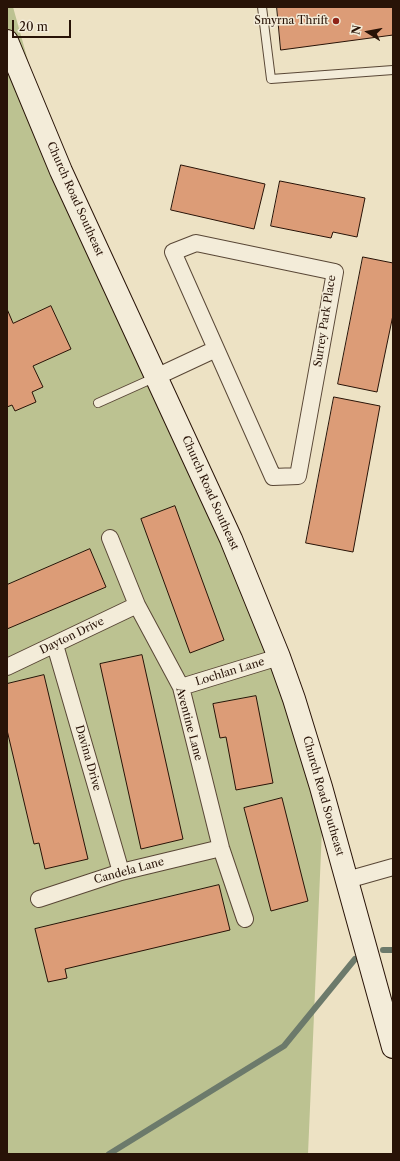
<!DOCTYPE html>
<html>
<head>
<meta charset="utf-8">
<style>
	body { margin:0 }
	#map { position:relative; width:400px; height:1161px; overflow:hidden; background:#ede2c4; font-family:"Libre Caslon Text",serif }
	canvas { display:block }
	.frame { position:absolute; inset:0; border:8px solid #281307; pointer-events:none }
	.north { position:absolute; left:348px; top:12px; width:40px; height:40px; -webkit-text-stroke:3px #f3ecd9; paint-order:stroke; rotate:281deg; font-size:11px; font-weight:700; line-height:16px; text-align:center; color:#281307 }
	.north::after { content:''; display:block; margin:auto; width:14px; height:18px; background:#281307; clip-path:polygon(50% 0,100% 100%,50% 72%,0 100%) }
	.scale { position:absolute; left:12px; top:20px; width:59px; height:18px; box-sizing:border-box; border:2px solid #281307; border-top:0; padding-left:5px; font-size:12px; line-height:14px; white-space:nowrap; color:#281307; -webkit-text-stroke:3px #f3ecd9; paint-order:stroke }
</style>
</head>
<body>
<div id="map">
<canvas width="400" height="1161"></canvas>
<div class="frame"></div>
<div class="north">N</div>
<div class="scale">20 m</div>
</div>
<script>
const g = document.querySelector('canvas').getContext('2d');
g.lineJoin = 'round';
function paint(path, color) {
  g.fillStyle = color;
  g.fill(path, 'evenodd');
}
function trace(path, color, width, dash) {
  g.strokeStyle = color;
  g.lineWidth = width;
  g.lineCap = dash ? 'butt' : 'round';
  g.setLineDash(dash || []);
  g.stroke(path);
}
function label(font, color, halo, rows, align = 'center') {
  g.font = font + ' "Libre Caslon Text",serif';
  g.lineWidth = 3;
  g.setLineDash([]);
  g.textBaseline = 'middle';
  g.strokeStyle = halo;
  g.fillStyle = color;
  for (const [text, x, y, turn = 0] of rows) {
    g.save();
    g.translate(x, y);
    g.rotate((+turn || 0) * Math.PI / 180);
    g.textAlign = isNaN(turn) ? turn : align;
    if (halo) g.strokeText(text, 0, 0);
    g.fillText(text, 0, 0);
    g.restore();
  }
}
paint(new Path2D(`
	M7 7H13L37 93 248 578 322 829 308 1154H7Z`), '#bcc291');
trace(new Path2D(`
	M383 950H393
	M109 1154 284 1046 355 959`), '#6c7a6b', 6);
const building = new Path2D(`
	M277 7H393V35L281 50Z
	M181 165 265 184 254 229 171 210Z
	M280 181 365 198 357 237 333 232 331 238 271 226Z
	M363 257 393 263V315L377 392 338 384Z
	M51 306 71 349 33 366 43 387 32 392 36 402 15 411 12 405 7 407V309L13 323Z
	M334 397 380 406 353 552 306 543Z
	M175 506 224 640 190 653 141 519Z
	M90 549 106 587 7 629V585Z
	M142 655 183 839 141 849 100 664Z
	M44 675 88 859 45 869 39 843 34 844 7 730V684Z
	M256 696 273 783 236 790 226 737 220 738 213 704Z
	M282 798 308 901 271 911 244 808Z
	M219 885 230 930 65 969 67 978 48 982 35 929Z`);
paint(building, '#dc9c77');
trace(building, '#281307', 1);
const lane = new Path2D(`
	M262 7 271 79 393 70
	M98 403 156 377`);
const street = new Path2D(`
	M196 243 335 272 298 476 273 477 173 252Z
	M156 377 216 349
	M110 538 137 605 181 687 221 848 245 919
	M55 645 121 872
	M7 667 137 605
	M181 687 279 657
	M347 880 393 867
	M39 899 121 872 221 848`);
const secondary = new Path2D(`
	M7 41 61 171 231 539 279 657 294 699 321 787 393 1047`);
trace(lane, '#594736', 10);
trace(street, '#594736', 18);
trace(secondary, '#281307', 24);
trace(lane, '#f3ecd9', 8);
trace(street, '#f3ecd9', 16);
trace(secondary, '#f3ecd9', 22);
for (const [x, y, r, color] of [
	[336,21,4,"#8f2418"]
]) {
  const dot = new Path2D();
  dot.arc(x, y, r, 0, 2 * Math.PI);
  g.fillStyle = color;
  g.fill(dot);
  trace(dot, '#f3ecd9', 1.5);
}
label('11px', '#281307', '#f3ecd9', [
	["Smyrna Thrift",328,21]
], 'right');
label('11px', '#281307', '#f3ecd9', [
	["Church Road Southeast",75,199,66],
	["Surrey Park Place",325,321,-81],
	["Church Road Southeast",210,493,66],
	["Dayton Drive",72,636,-26],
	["Lochlan Lane",230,672,-17],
	["Aventine Lane",189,724,75],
	["Davina Drive",88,758,74],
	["Church Road Southeast",323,796,74],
	["Candela Lane",129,871,-15]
]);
</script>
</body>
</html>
